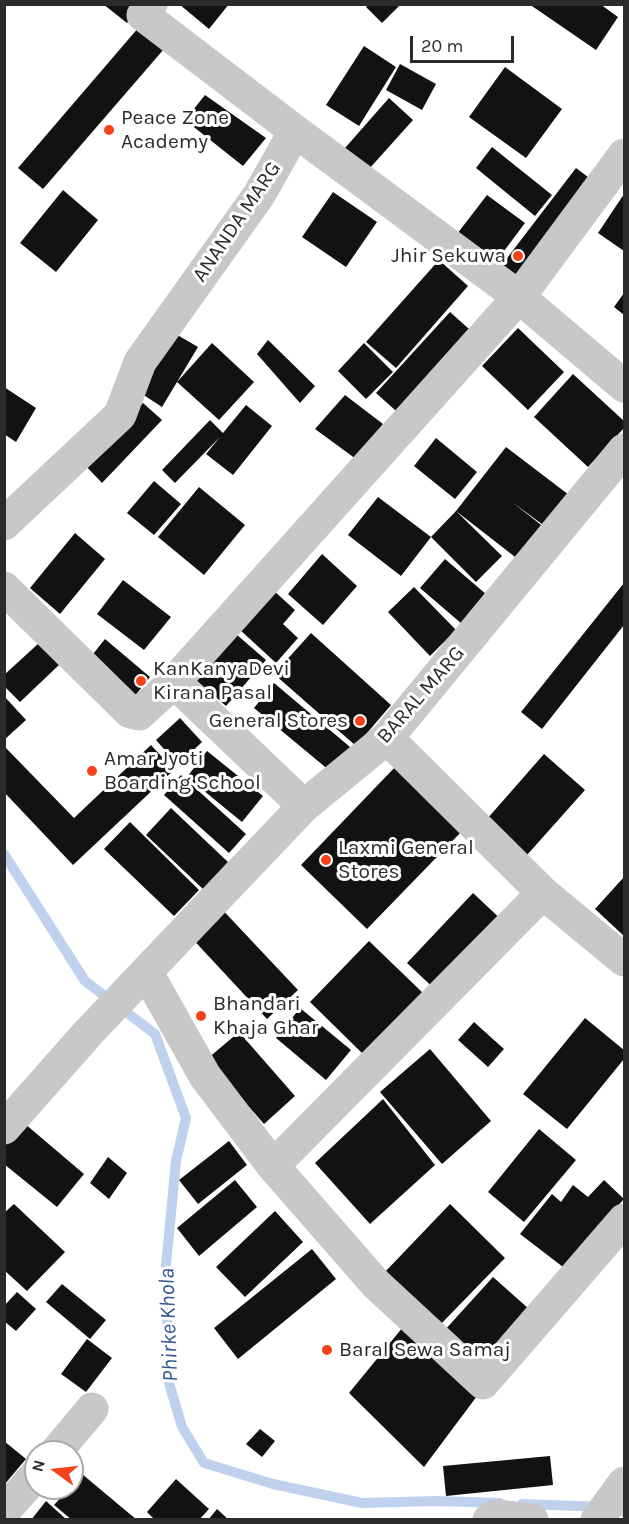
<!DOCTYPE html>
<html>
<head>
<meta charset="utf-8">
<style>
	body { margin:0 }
	#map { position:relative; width:629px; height:1524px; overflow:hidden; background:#fff; font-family:Karla,sans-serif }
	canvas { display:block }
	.frame { position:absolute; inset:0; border:6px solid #2b2b2b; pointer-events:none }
	.north { position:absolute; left:24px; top:1440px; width:60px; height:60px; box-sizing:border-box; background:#fff; border:2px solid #aaa; border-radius:50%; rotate:285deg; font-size:16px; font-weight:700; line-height:24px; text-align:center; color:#2b2b2b }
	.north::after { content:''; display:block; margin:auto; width:21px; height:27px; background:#f5421b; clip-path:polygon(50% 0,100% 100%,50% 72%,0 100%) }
	.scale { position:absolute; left:410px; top:36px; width:104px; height:27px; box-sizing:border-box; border:3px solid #2b2b2b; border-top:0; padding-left:8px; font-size:18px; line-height:21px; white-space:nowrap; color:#2b2b2b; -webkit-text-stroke:4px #fff; paint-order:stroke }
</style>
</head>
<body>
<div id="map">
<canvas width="629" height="1524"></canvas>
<div class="frame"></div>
<div class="north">N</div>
<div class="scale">20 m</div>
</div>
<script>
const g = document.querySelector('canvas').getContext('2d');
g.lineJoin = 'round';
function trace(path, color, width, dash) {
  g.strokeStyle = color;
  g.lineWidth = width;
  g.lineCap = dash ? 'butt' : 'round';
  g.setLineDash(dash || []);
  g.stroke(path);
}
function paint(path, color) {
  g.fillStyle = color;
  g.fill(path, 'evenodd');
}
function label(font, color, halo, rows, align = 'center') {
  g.font = font + ' Karla,sans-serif';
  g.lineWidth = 6;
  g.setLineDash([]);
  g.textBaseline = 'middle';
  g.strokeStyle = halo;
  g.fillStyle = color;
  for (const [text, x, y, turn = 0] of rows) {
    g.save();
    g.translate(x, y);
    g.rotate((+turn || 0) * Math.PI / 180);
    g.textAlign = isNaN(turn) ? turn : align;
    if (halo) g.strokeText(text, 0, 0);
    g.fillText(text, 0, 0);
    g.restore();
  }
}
trace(new Path2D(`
	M4 854 85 981 155 1034 186 1118 176 1161 166 1265 169 1383 182 1427 204 1463 273 1484 362 1503 436 1501 500 1503
	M522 1504 607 1507 624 1512`), '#c0d1ed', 10);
paint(new Path2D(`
	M103 4H141L127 23Z
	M179 4H229L209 29Z
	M369 4H401L382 23 366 7Z
	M529 4H600L618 17 596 50Z
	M139 27 164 49 43 189 18 168Z
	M364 46 396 67 359 126 326 105Z
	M400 64 436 84 422 110 386 90Z
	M505 67 562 109 526 158 469 117Z
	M205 95 266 138 243 166 185 120Z
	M389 98 413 120 369 169 345 148Z
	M492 147 552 195 535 216 476 168Z
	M576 168 596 183 522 281 501 266Z
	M63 190 98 220 56 272 20 243Z
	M333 192 377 222 346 267 302 237Z
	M624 194V251L598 233Z
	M487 195 525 223 495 263 457 234Z
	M439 260 468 286 396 368 366 342Z
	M624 293V315L614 307Z
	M450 312 478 337 404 418 376 393Z
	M518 328 564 372 528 410 482 366Z
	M174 333 198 347 162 407 139 392Z
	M268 340 315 386 300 403 257 354Z
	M212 343 254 382 219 420 177 382Z
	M364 343 393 372 366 399 338 371Z
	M573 374 624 421V428L588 467 534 417Z
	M4 387 36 408 16 442 4 434Z
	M345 395 383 424 356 459 315 429Z
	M143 403 162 420 102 483 84 464Z
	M246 405 272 426 233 475 206 454 220 437 175 483 162 470 210 420 223 433Z
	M436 438 477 472 455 499 414 466Z
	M506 447 569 495 546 527 512 502 545 528 519 560 456 511Z
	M154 481 181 504 154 535 127 513Z
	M199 487 245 525 204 575 158 537Z
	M378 497 431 537 456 511 502 556 476 582 431 537 401 576 348 535Z
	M75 533 105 559 60 614 30 588Z
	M322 554 357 586 323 625 288 594Z
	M445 559 487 595 462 624 420 588Z
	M123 580 171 617 144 650 97 614Z
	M624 583V625L542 729 521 712Z
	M414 587 456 630 430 656 388 612Z
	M273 590 295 610 283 624 298 638 276 663 238 628Z
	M229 628 266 660 226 706 189 674Z
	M311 633 391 705 356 746 274 674Z
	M105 639 150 677 134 697 89 659Z
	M39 643 59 665 20 702 4 686V675Z
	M274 683 356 752 336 776 254 708Z
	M4 696 26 720 4 740Z
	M180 718 202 742 178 765 156 740Z
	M151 745 174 770 73 865 4 792V746L74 818Z
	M207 751 263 796 242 822 187 777Z
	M544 754 585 790 527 855 487 819Z
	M397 765 464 829 367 929 301 865Z
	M181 775 246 834 229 853 164 795Z
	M171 808 228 862 203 889 146 835Z
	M130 822 199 890 174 916 104 849Z
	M624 877V936L595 909Z
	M473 893 506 924 440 994 407 963Z
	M217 904 298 990 267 1019 187 933Z
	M369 941 424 994 365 1056 310 1002Z
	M300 1008 351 1050 326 1080 276 1038Z
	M585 1018 624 1050V1059L567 1129 523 1094Z
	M474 1022 504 1049 488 1067 458 1040Z
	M239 1032 295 1096 264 1124 207 1059Z
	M430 1049 491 1121 442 1164 380 1092Z
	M383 1099 435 1165 370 1224 315 1163Z
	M24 1123 84 1174 57 1207 4 1164V1145Z
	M539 1129 576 1160 524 1222 488 1192Z
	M229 1141 247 1165 198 1204 179 1180Z
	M108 1157 127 1173 109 1199 90 1183Z
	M235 1180 257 1207 199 1256 177 1228Z
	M604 1180 624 1199 563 1267 520 1234 552 1194 561 1202 573 1185 588 1197Z
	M14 1204 65 1252 27 1291 4 1270V1213Z
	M450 1204 505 1258 439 1326 384 1273Z
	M275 1211 303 1242 245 1297 216 1267Z
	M312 1249 336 1279 238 1359 214 1328Z
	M493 1277 529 1309 479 1364 443 1332Z
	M62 1284 106 1320 90 1339 46 1302Z
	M17 1292 36 1309 16 1331 4 1321V1306Z
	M403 1327 480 1392 424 1467 349 1393Z
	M87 1339 112 1358 86 1392 61 1374Z
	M260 1429 275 1441 262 1457 246 1444Z
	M4 1441 26 1459 4 1485Z
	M550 1456 553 1485 446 1496 443 1466Z
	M82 1474 137 1520H72L54 1505Z
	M176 1479 209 1509 199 1520H155L147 1512Z
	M46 1501 67 1520H31Z
	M217 1509 229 1520H208Z`), '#121212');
trace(new Path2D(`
	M151 4 143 15 295 131
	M4 524 120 415 140 362 259 195 295 131 519 297 624 386
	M4 588 130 712 139 714 174 682
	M387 738 543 893 624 960
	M304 806 174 682 519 297 624 155
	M147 973 205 1076 273 1166 543 893
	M4 1128 88 1033 304 806 387 738 624 450
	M273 1166 376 1284 483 1383 624 1220
	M56 1452 92 1409
	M4 1511 36 1475
	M489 1520 497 1516 532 1520
	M597 1520 624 1483`), '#c8c8c8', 33);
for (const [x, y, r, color] of [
	[109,130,6,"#f5421b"],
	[518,256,6,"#f5421b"],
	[141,681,6,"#f5421b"],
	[360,721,6,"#f5421b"],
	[92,771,6,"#f5421b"],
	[326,860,6,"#f5421b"],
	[201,1016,6,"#f5421b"],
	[327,1350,6,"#f5421b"]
]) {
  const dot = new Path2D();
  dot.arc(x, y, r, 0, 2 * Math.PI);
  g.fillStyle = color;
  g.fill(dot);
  trace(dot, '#fff', 2);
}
label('21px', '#2b2b2b', '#fff', [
	["Peace Zone",121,118],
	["Academy",121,142],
	["Jhir Sekuwa",506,256,"right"],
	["KanKanyaDevi",153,669],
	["Kirana Pasal",153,693],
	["General Stores",348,721,"right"],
	["Amar Jyoti",104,759],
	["Boarding School",104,783],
	["Laxmi General",338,848],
	["Stores",338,872],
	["Bhandari",213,1004],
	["Khaja Ghar",213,1028],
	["Baral Sewa Samaj",339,1350]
], 'left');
label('21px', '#2b2b2b', '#fff', [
	["ANANDA MARG",237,222,-56],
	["BARAL MARG",421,695,-49]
]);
label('italic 22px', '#335694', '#fff', [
	["Phirke Khola",169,1325,-92]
]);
</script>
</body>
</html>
